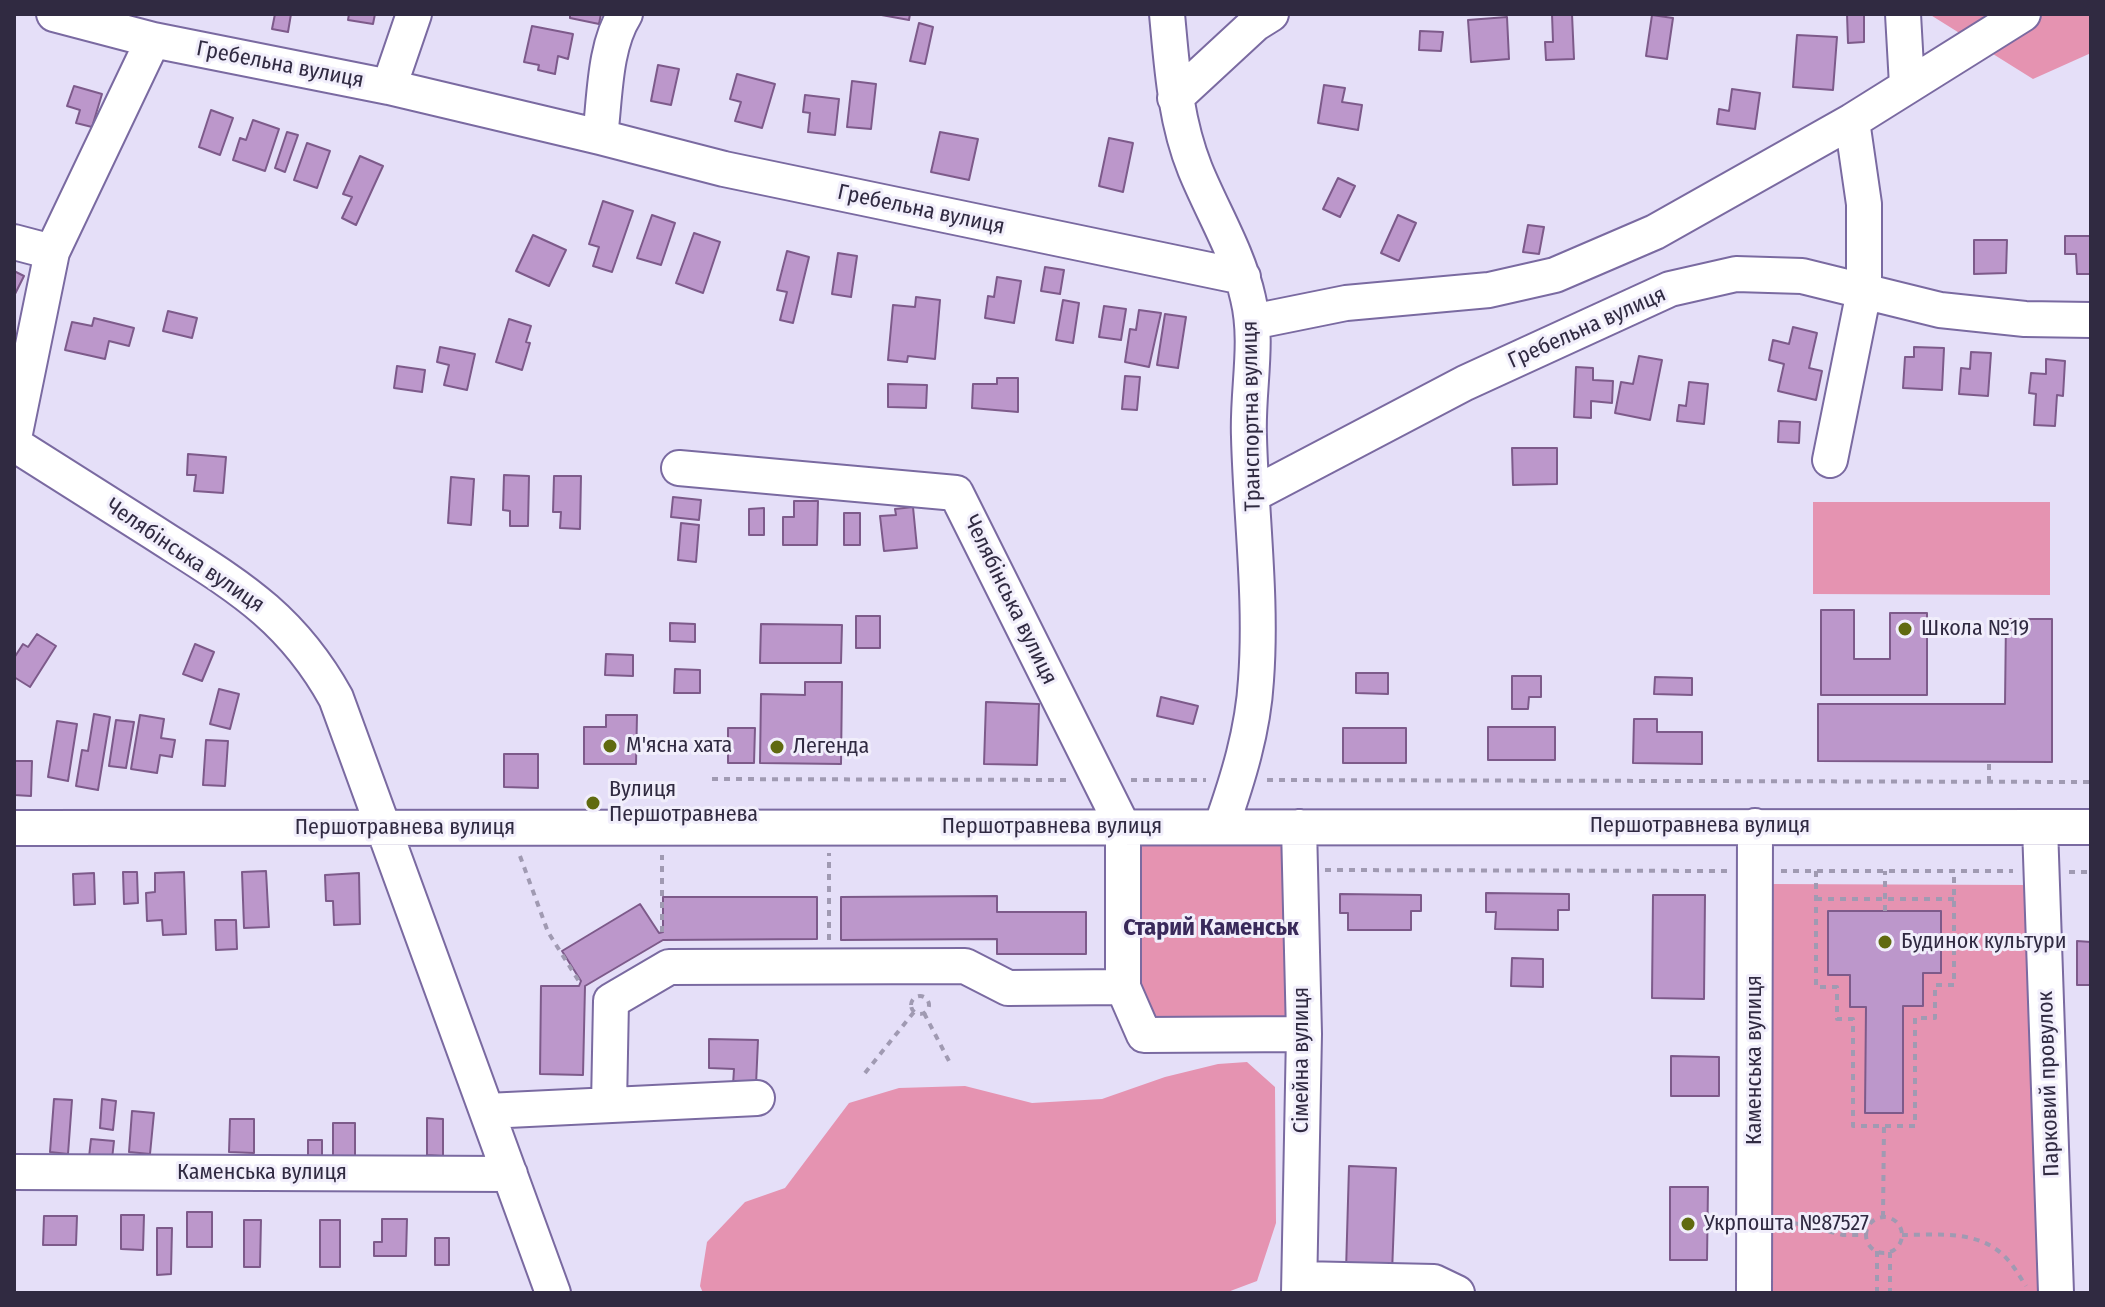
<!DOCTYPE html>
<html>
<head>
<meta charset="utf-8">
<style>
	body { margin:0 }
	#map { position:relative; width:2105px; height:1307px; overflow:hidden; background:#e5dff8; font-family:"Fira Sans Condensed",sans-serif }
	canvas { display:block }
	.frame { position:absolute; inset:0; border:16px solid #302a41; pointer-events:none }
</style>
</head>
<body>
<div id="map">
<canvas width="2105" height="1307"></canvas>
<div class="frame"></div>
</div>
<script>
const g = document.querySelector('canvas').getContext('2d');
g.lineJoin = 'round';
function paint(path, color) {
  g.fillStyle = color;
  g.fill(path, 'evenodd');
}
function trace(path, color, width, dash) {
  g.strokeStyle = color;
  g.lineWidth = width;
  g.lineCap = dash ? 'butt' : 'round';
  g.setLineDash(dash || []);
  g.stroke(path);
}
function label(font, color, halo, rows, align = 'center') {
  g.font = font + ' "Fira Sans Condensed",sans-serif';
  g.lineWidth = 6;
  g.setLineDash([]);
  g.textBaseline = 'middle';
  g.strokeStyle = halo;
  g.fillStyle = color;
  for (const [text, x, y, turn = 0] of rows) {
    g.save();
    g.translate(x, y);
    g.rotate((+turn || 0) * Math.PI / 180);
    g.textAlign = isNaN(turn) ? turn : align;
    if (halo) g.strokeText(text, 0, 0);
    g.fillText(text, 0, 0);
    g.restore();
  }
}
paint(new Path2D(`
	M1929 14H2091V53L2033 79Z
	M1813 502H2050V595L1813 594Z
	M1133 836H1289L1293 1023 1150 1025 1133 985Z
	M1769 884 2028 885 2042 1293H1768Z
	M1247 1062 1275 1087 1276 1223 1257 1281 1225 1293H703L700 1286 707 1242 745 1202 785 1188 849 1103 899 1088 965 1086 1032 1103 1102 1099 1165 1077 1218 1064Z`), '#e593b1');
const building = new Path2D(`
	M275 14H291L288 32 272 29Z
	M349 14H375L373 24 348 20Z
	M570 14H601L599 24 570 18Z
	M876 14H910L909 20Z
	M1552 14H1572L1574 59 1546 60 1545 42H1553Z
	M1847 14H1864V42L1848 43Z
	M1652 15 1673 18 1667 59 1646 56Z
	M1507 17 1509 59 1471 62 1468 20Z
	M919 23 933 27 925 64 910 61Z
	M532 26 573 34 568 59 558 56 555 74 538 70 539 65 524 62Z
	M1420 31 1443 32 1441 51 1419 50Z
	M1797 35 1837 37 1833 90 1793 87Z
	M658 65 679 69 671 105 651 101Z
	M737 74 775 84 762 128 735 121 741 102 730 99Z
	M852 81 876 84 871 129 847 127Z
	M1324 85 1345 88 1342 102 1362 105 1358 130 1318 123Z
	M74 86 102 94 92 127 76 123 80 110 67 106Z
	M1732 89 1760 93 1755 129 1717 124 1719 109 1729 111Z
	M805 95 839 99 835 135 808 132 810 113 803 112Z
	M211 110 233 118 220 155 199 147Z
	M253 120 279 129 265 171 233 160 240 138 246 140Z
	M287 132 298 135 285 172 275 168Z
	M940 132 978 139 969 180 931 172Z
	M1109 138 1133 143 1123 192 1099 186Z
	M307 143 330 151 317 188 294 180Z
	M360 156 383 166 356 225 342 218 352 197 343 194Z
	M1338 178 1355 186 1340 217 1323 209Z
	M603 201 633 211 612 272 593 266 599 247 589 244Z
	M652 215 675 223 661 265 637 258Z
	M1398 215 1416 223 1399 261 1381 253Z
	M1528 225 1544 227 1539 254 1523 252Z
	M694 233 720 242 703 293 676 283Z
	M533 235 566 250 549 286 516 271Z
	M2065 236H2091V274H2077L2076 254H2065Z
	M1974 240H2007L2006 273 1974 274Z
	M787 251 809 257 793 323 780 320 787 292 777 290Z
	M838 253 857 256 851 297 832 294Z
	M1045 267 1064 270 1060 294 1041 291Z
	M14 271 24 276 14 296Z
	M997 277 1021 281 1014 323 985 318 988 296 994 297Z
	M916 297 940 300 935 359 908 356 907 362 888 360 893 305 915 307Z
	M1063 300 1079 303 1073 343 1056 340Z
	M1104 306 1126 309 1121 340 1099 337Z
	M1139 310 1161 313 1149 367 1125 362 1130 329 1136 330Z
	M168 311 197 318 192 338 163 331Z
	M1165 314 1186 317 1178 368 1157 365Z
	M94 318 134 328 129 346 109 341 105 359 65 350 72 322 92 326Z
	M509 319 531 326 526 342 530 343 522 370 496 362Z
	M1793 327 1817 333 1809 368 1822 371 1816 400 1778 391 1784 364 1769 360 1773 340 1789 344Z
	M440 347 475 354 467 390 444 385 449 365 437 362Z
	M1914 347 1944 348 1942 390 1903 388 1905 357H1914Z
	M1971 352 1991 353 1988 396 1959 394 1961 368 1970 369Z
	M1639 356 1662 360 1650 420 1615 413 1621 382 1633 384Z
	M2046 359 2065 361 2063 396 2057 395 2055 426 2034 425 2036 394 2029 393 2031 373 2046 374Z
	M397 366 425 370 422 392 394 388Z
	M1576 367 1593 368V380L1613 381 1612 403 1591 401V418L1574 417Z
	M1125 376 1140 377 1137 410 1122 409Z
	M997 378H1018V412L972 408 973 384H997Z
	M1689 382 1708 384 1704 424 1677 421 1679 405 1686 406Z
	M888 384 927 385 926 408 888 407Z
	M1779 421 1800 422 1799 443 1778 442Z
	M1512 448H1557V484L1513 485Z
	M188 454 226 457 223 493 194 491 196 475H187Z
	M504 475 529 476 528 526H510V511L503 510Z
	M554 476H581L580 529 560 528 561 512H553Z
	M451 477 474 479 471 525 448 523Z
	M673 497 701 500 699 520 671 517Z
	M794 501H818L817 545H783V517H794Z
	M913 507 917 548 884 551 880 516 896 515 895 509Z
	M764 508V535H749V509Z
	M844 513H860V545H844Z
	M681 523 699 525 696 562 678 560Z
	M1821 610H1854V659H1890V613H1927V695H1821Z
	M856 616H880V648H856Z
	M2006 619H2052V762L1818 761V704H2005Z
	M670 623 695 624V642L670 641Z
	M761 624 842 625 841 663H760Z
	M37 634 56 646 30 687 14 677V658L23 644 28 647Z
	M195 644 214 652 202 681 183 674Z
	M606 654 633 655V676L605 675Z
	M675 669 700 670V693H674Z
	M1356 673H1388V694L1356 693Z
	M1512 676H1541V697H1529L1528 709H1512Z
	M1655 677 1692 678V695L1654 694Z
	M805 682H842L841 764 760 763 761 694 805 695Z
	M219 689 239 694 230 729 210 724Z
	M1161 697 1198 706 1193 724 1157 716Z
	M986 702 1039 704 1037 765 984 764Z
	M94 714 110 717 98 790 76 786 82 750 88 751Z
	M140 715 164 719 161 738 175 740 172 757 160 755 157 773 131 769Z
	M606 715H637L636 764H584V727H606Z
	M1634 719H1657V732H1702V764L1633 763Z
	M116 720 134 722 126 768 109 766Z
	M57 721 77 724 68 781 48 777Z
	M1488 727H1555V760H1488Z
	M728 728H755L754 763H728Z
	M1343 728H1406V763H1343Z
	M206 740 228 741 225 786 203 785Z
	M504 754H538V788L504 787Z
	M14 761H32L31 796 14 795Z
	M266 871 269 927 244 928 242 872Z
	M123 872H137L138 903 124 904Z
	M184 872 186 934 163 935 162 920 147 921 146 893 155 892V873Z
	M94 873 95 904 74 905 73 874Z
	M359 873 360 924 334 925 333 901H326L325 875Z
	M1486 893 1569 894V910H1558V930L1495 929 1496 912H1486Z
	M1340 894 1421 895V911H1411V930H1348V913H1340Z
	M1653 895H1705L1704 999 1652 998Z
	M997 896V912H1086V954H997V939L841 940V897Z
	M663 897H817V939L663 940 585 986 583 1075 540 1074 541 986H579L581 981 562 951 640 904 659 933 663 932Z
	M1828 911H1941V973H1923V1006H1903V1113H1865L1866 1007H1850V975H1828Z
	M215 920H236L237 949 216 950Z
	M2077 941 2091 942V985H2077Z
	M1512 958 1543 959V987L1511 986Z
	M709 1039 758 1040 756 1085H733L734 1069 709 1068Z
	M1671 1056 1719 1057V1096H1671Z
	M54 1099 72 1100 68 1154 50 1152Z
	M102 1099 116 1101 113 1130 100 1128Z
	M132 1111 154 1113 150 1154 129 1152Z
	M427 1118 443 1119V1156L427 1155Z
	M230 1119H254V1153L229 1152Z
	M333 1123H355V1159H333Z
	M91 1139 114 1141 112 1159 89 1157Z
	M308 1140H322V1161H308Z
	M1349 1166 1396 1168 1392 1273 1346 1271Z
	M1670 1187H1708L1707 1260H1670Z
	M187 1212H212V1247H187Z
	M121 1215H144L143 1250 121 1249Z
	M44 1216H77L76 1245H43Z
	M382 1219H407L406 1256H374V1242H382Z
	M244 1220H261L260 1267H244Z
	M320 1220H340V1267H320Z
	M157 1228H172L171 1274 157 1275Z
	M435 1238H449V1265H435Z`);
paint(building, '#bc97cb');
trace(building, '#7d5a8a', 2);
const minor = new Path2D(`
	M54 14 153 40 389 87 600 137 724 169 1243 277
	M1167 14C1172 67 1175 119 1195 169 1212 211 1238 253 1248 298 1259 343 1247 391 1249 437 1251 517 1262 599 1256 680 1253 731 1238 779 1221 827
	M1903 14 1907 85
	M389 87 414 14
	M1175 98 1255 24 1271 14
	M600 137C605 98 604 47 625 14
	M14 242 52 252
	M1252 322 1346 303 1489 290 1555 275 1655 232 1852 121 2023 14
	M14 438 52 252 153 40
	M14 444C60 473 107 503 153 532 232 583 289 613 336 698L553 1293
	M1830 460 1864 291V204L1852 121
	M679 468 956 493 1123 827V987L1144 1035 1304 1034
	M1252 495 1465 383 1670 289 1736 274 1802 276 1940 310 2025 319 2091 320
	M1299 827 1304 1034 1299 1293
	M2040 827 2056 1293
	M14 828 2091 827
	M609 1105 611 1001 669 967 965 966 1008 988 1123 987
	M487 1111 757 1098
	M14 1172 510 1174
	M1300 1279 1434 1282 1457 1293
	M1754 1293 1755 826`);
trace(minor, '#7a6aa1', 38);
trace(new Path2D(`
	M712 779 1070 780
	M1131 780H1206
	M1267 780 2091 782
	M1989 782V762
	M520 856 548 932 580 983
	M1325 870 1729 871
	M1781 871H2013
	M1816 871V987H1837V1019H1853V1126H1915V1018H1935V985H1954V872
	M2069 872H2091
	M1816 899H1954
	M1885 911V871
	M662 932V855
	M829 940V853
	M911 1005a9 9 0 1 1 18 0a9 9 0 1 1-18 0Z
	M924 1013 950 1063
	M865 1073 914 1012
	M1883 1217 1884 1126
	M1866 1235a18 18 0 1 1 36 0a18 18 0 1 1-36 0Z
	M1782 1220 1843 1235H1866
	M1902 1235C1939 1235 1981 1229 2008 1260 2015 1268 2020 1277 2026 1286
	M1890 1252V1293
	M1877 1293V1251`), '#a09ab2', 4, [6, 6]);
trace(minor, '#fff', 34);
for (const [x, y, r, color] of [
	[1905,629,8,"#606a10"],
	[610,746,8,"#606a10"],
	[777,747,8,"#606a10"],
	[593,803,8,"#606a10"],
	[1885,942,8,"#606a10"],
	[1688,1224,8,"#606a10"]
]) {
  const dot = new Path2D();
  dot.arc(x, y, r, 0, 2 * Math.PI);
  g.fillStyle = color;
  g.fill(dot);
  trace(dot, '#f1eefb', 3);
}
label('22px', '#302a41', '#f1eefb', [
	["Гребельна вулиця",280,65,11],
	["Гребельна вулиця",921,210,12],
	["Гребельна вулиця",1587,328,-24],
	["Транспортна вулиця",1252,416,-91],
	["Челябінська вулиця",185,556,34],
	["Челябінська вулиця",1010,600,64],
	["Першотравнева вулиця",1700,826],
	["Першотравнева вулиця",1052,827],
	["Першотравнева вулиця",405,828],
	["Сімейна вулиця",1302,1060,-90],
	["Каменська вулиця",1755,1060,-90],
	["Парковий провулок",2049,1084,-92],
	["Каменська вулиця",262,1173]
]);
label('22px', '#302a41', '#f1eefb', [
	["Школа №19",1921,629],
	["М'ясна хата",626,746],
	["Легенда",793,747],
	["Вулиця",609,790],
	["Першотравнева",609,815],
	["Будинок культури",1901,942],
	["Укрпошта №87527",1704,1224]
], 'left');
label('bold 24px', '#39295a', '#f1eefb', [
	["Старий Каменськ",1211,928]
]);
</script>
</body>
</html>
